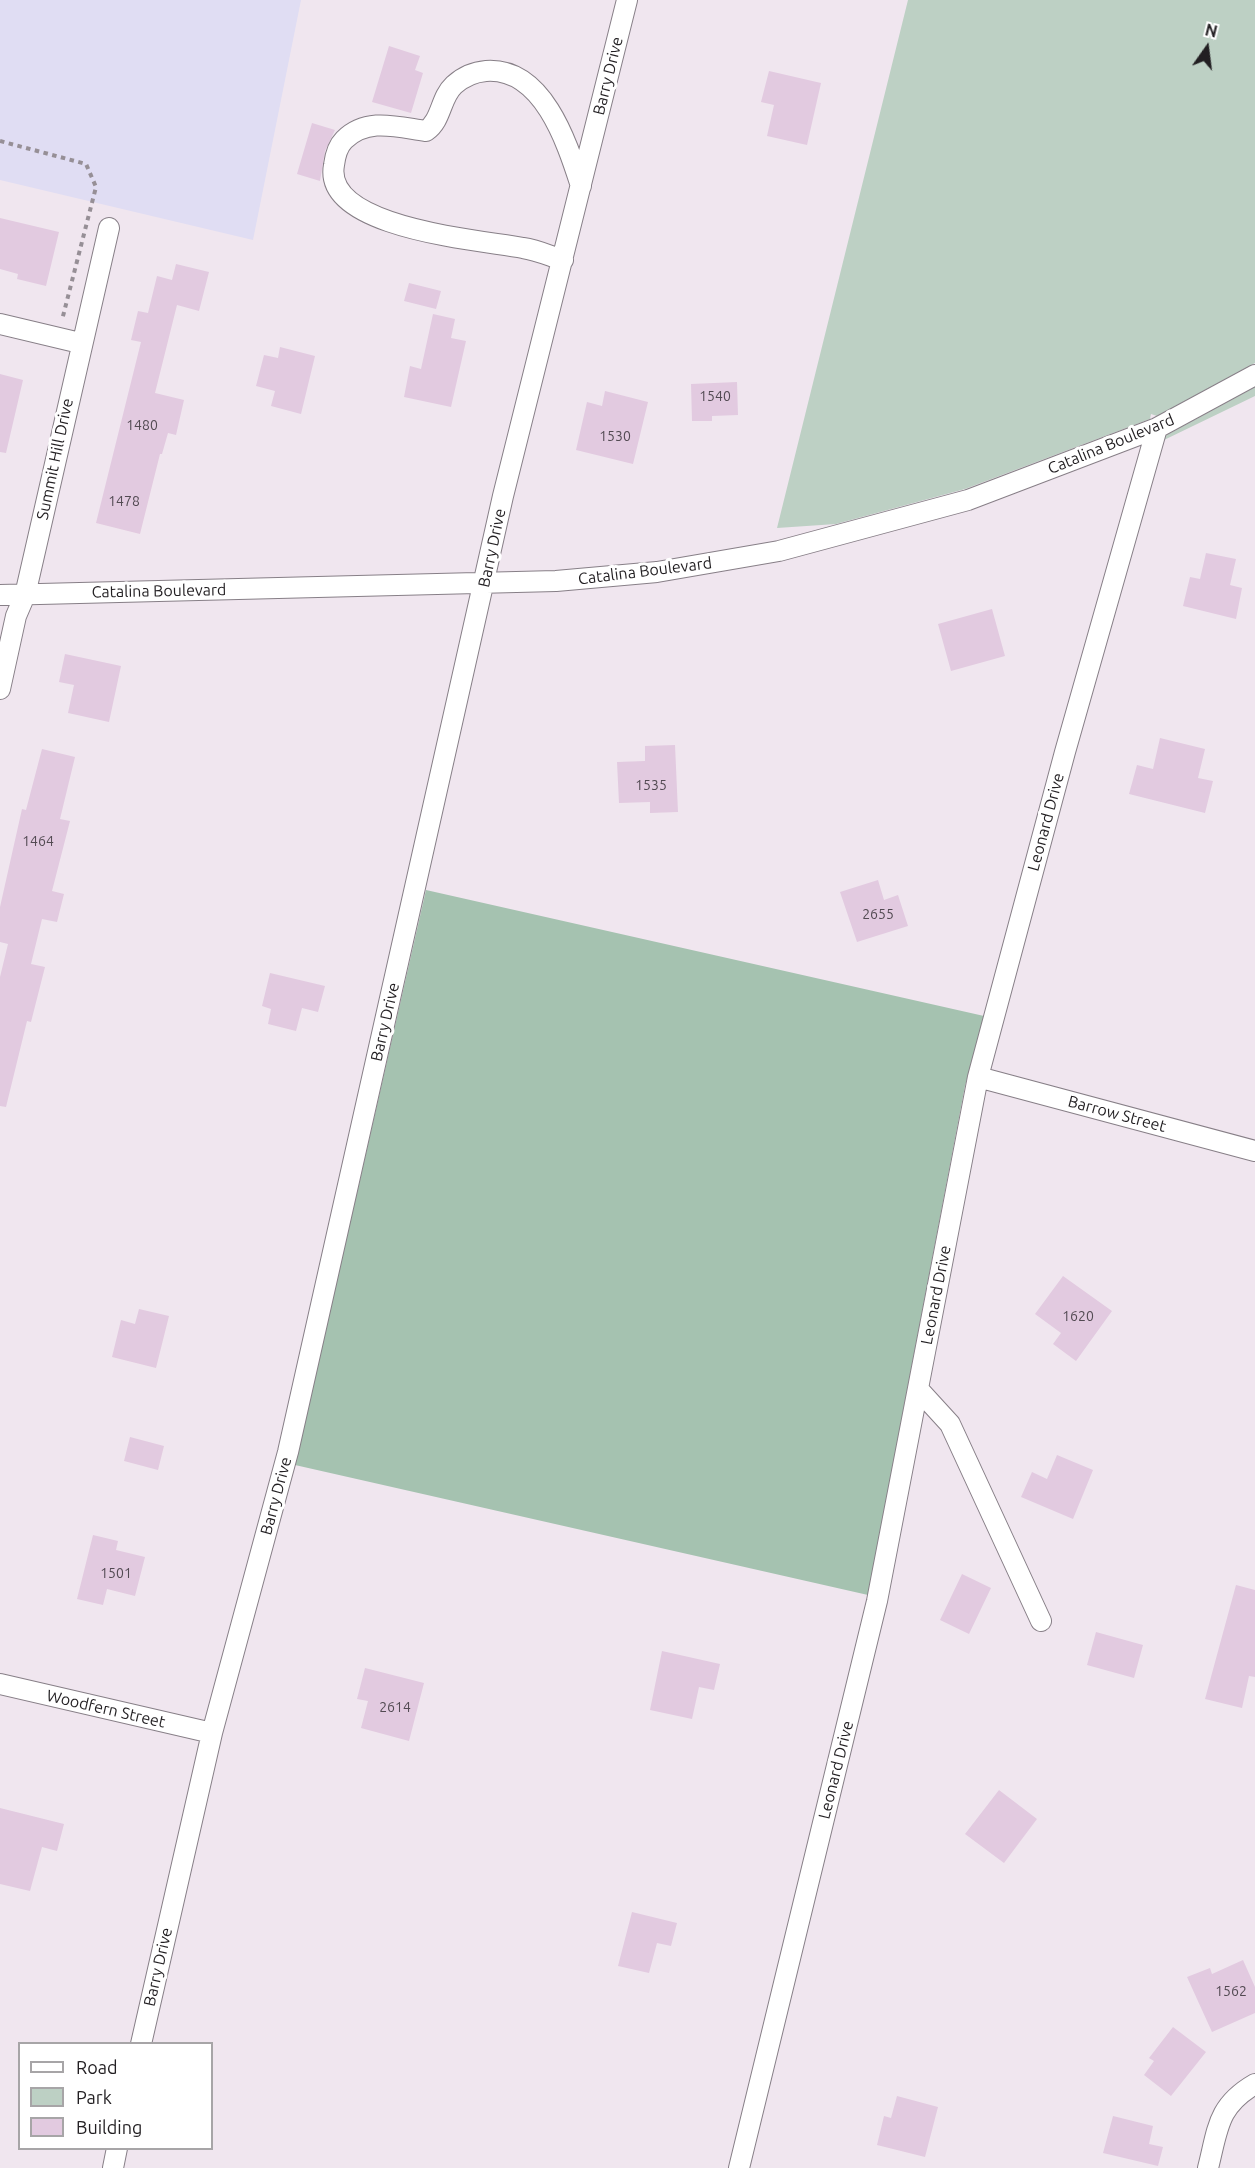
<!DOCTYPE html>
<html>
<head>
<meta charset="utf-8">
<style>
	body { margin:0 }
	#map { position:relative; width:1255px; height:2168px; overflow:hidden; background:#f0e6ef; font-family:Ubuntu,sans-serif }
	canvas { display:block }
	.legend { position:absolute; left:18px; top:2042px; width:195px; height:108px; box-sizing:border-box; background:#fff; border:2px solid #a7a5a7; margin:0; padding:8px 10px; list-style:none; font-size:18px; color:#221f22 }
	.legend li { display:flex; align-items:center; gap:12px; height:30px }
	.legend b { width:30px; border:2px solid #a7a5a7 }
	.north { position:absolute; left:1177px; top:18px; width:60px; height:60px; -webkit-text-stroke:4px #fff; paint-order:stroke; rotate:14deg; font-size:16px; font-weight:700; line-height:24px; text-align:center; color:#221f22 }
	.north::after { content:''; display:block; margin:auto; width:21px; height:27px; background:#221f22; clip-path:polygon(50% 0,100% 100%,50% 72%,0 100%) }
</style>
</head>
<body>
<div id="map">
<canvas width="1255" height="2168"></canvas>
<ul class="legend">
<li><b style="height:8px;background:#fff"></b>Road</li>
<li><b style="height:16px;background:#bdd0c4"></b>Park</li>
<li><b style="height:16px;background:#e2cae0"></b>Building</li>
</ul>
<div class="north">N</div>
</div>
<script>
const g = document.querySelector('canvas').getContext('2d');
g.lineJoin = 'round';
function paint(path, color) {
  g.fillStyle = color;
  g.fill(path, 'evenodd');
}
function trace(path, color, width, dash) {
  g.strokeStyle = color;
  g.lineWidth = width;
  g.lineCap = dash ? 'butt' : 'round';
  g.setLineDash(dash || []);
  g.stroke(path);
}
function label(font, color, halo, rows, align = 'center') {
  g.font = font + ' Ubuntu,sans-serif';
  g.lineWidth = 6;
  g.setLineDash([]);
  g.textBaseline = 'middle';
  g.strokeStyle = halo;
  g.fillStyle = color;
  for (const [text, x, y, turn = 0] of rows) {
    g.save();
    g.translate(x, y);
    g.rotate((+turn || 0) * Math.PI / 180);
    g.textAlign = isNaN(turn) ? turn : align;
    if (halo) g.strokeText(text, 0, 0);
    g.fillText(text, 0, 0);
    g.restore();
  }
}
paint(new Path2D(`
	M0 0H301L253 240 0 180Z`), '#e0ddf3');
paint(new Path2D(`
	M908 0H1255V363L1157 416 1151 414 1150 419 965 489 836 524 777 528Z
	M1255 387V396L1164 440 1165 436Z`), '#bdd0c4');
paint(new Path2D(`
	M426 890 984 1016 965 1086 868 1595 295 1465Z`), '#a5c2b0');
paint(new Path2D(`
	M389 46 420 56 415 70 423 73 411 113 372 102Z
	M769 71 821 83 807 145 767 136 774 105 761 102Z
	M312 123 335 130 325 151 320 181 297 174Z
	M0 218 59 232 46 286 17 279 18 274 0 269Z
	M176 264 209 272 199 311 177 305 155 393 184 400 176 435 168 433 162 454H160L140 534 96 523 141 342 131 340 138 311 148 313 157 276 172 280Z
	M409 283 441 291 436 309 404 301Z
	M433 314 455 319 451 338 466 341 451 407 404 397 410 366 421 369Z
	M280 347 315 356 301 414 271 406 275 391 256 386 264 355 278 358Z
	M0 374 23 380 6 453 0 452Z
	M737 382 738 415 712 416V421H692L691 384Z
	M605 391 648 402 633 464 576 450 587 402 602 406Z
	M1206 553 1236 559 1230 585 1242 588 1236 619 1183 606 1190 577 1200 579Z
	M992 609 1005 656 951 671 938 624Z
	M65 654 121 666 109 722 68 713 74 685 59 682Z
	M1160 738 1205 749 1198 778 1213 781 1205 813 1129 794 1137 765 1153 769Z
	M675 745 678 812 650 813V802L619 803 617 762 645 761V746Z
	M42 749 75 757 60 819 70 821 52 891 64 894 57 922 42 919 31 964 45 967 31 1022 27 1021 6 1107 0 1106V977L8 944 0 942V907L22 809 26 810Z
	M878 880 884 900 898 895 908 926 857 942 840 892Z
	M270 973 325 986 318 1012 302 1008 296 1031 268 1024 271 1009 262 1006Z
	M1063 1276 1112 1311 1076 1361 1053 1344 1061 1333 1035 1314Z
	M139 1309 169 1316 156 1368 112 1357 121 1320 135 1324Z
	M130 1437 164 1446 158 1470 124 1461Z
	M1057 1455 1093 1470 1073 1519 1021 1497 1032 1472 1047 1479Z
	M93 1535 118 1541 116 1550 145 1557 135 1596 107 1589 103 1605 77 1599Z
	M962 1574 991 1588 969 1634 940 1620Z
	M1236 1585 1255 1590V1677L1249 1676 1242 1708 1205 1699Z
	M1096 1632 1143 1645 1134 1678 1087 1665Z
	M662 1651 720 1664 714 1690 699 1687 692 1719 650 1710Z
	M365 1668 424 1683 409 1741 361 1728 368 1701 357 1699Z
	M999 1790 1037 1819 1004 1863 965 1834Z
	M0 1808 64 1824 57 1851 42 1847 30 1891 0 1884Z
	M632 1912 677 1923 671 1946 657 1943 649 1973 618 1966Z
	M1243 1960 1255 1987V2013L1212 2032 1187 1977 1210 1968 1212 1974Z
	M1173 2027 1206 2052 1171 2096 1144 2075 1154 2061 1149 2058Z
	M897 2096 938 2107 925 2157 877 2145 884 2116 891 2118Z
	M1113 2116 1153 2126 1149 2144 1163 2147 1158 2166 1103 2153Z`), '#e2cae0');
const minor = new Path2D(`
	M563 260C550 256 537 250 523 248 483 240 322 229 334 165 335 157 338 146 344 140 367 117 397 127 426 131 442 120 440 98 454 85 464 76 473 72 486 71 543 67 567 143 581 186
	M0 324 80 343
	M0 595 556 581 657 572 779 551 968 500 1157 428 1255 375
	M0 689 16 616 25 595 109 228
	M978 1077 1255 1151
	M918 1389 950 1424 1041 1621
	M0 1684 212 1733
	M141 2044 212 1733 288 1452 503 496 627 0
	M113 2168 117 2148
	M739 2168 877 1601 978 1077 1065 752 1157 428
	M1208 2168C1218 2129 1217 2106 1255 2084`);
trace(minor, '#877f87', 22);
trace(new Path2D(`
	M0 141 86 164 96 187 62 320`), '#968f96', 4, [4.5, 4.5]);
trace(minor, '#fff', 20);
label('14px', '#524a52', null, [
	["1540",715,396],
	["1480",142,425],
	["1530",615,436],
	["1478",124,501],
	["1535",651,785],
	["1464",38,841],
	["2655",878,914],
	["1620",1078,1316],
	["1501",116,1573],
	["2614",395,1707],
	["1562",1231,1991]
]);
label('16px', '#221f22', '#fff', [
	["Barry Drive",608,76,-76],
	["Catalina Boulevard",1111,444,-22],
	["Summit Hill Drive",55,459,-78],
	["Barry Drive",492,548,-78],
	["Catalina Boulevard",645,571,-7],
	["Catalina Boulevard",159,591,-1],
	["Leonard Drive",1046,822,-75],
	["Barry Drive",385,1022,-77],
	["Barrow Street",1117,1114,15],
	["Leonard Drive",936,1295,-79],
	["Barry Drive",276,1496,-75],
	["Woodfern Street",106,1709,13],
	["Leonard Drive",836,1770,-76],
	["Barry Drive",158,1967,-77]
]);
</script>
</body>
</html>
